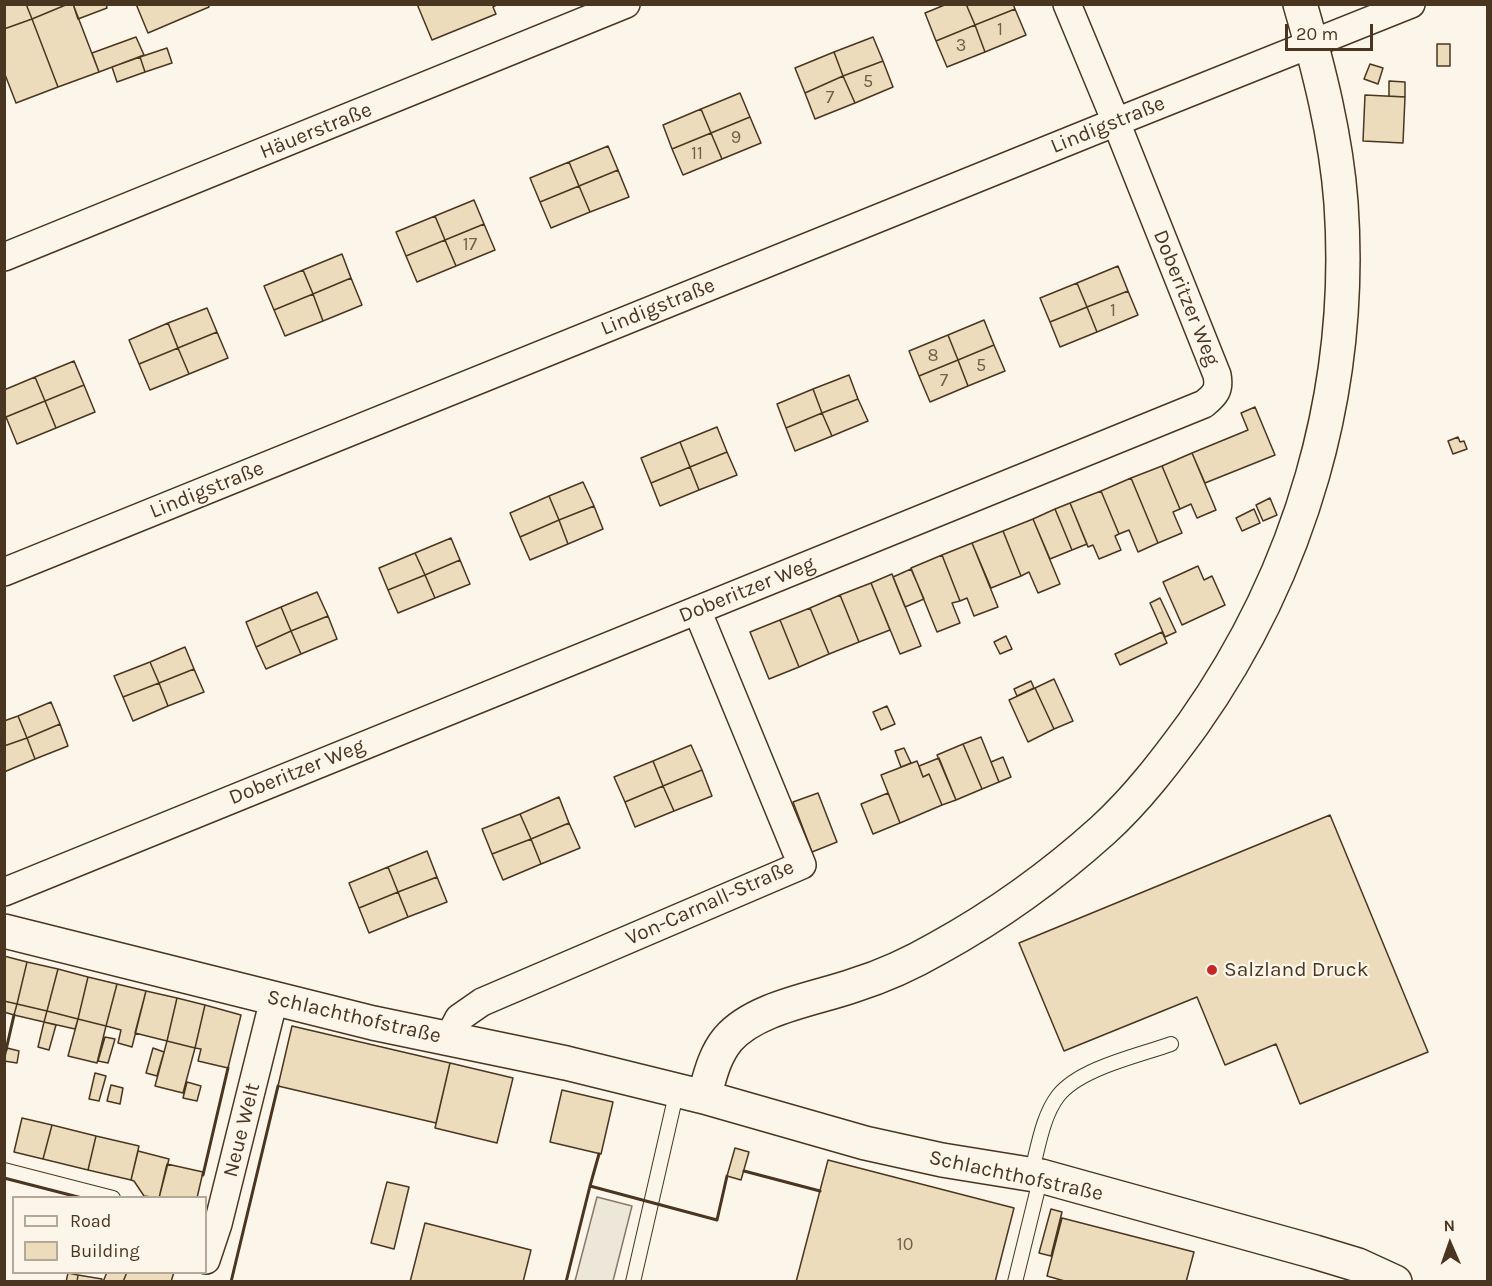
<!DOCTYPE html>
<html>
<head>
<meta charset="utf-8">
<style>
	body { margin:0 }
	#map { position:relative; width:1492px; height:1286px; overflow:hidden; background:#fbf6e9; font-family:Karla,sans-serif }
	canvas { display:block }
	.frame { position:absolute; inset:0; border:6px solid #4a3520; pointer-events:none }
	.legend { position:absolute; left:12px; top:1196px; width:195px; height:78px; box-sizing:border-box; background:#fbf6e9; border:2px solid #b4a999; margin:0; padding:8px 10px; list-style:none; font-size:18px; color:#4a3520 }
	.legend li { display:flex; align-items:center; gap:12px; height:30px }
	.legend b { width:30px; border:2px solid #b4a999 }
	.north { position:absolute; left:1420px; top:1214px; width:60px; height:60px; -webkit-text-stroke:4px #fbf6e9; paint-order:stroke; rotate:358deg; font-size:16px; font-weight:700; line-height:24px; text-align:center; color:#4a3520 }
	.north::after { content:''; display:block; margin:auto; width:21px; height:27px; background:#4a3520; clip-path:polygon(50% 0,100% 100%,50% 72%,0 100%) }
	.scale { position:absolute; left:1285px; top:24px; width:88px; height:27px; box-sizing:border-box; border:3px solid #4a3520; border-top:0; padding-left:8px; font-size:18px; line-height:21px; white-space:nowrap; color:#4a3520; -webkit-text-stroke:4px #fbf6e9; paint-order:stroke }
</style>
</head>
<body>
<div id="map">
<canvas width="1492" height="1286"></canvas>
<div class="frame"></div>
<ul class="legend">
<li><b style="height:8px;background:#fbf6e9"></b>Road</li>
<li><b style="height:16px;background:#ecdcbc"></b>Building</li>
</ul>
<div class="north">N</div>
<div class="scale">20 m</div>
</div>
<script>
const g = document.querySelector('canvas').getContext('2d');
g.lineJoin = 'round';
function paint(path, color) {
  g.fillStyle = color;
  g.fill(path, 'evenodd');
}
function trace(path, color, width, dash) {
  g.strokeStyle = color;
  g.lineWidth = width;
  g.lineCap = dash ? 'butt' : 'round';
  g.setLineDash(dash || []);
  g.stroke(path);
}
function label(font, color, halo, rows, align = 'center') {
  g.font = font + ' Karla,sans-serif';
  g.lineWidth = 4.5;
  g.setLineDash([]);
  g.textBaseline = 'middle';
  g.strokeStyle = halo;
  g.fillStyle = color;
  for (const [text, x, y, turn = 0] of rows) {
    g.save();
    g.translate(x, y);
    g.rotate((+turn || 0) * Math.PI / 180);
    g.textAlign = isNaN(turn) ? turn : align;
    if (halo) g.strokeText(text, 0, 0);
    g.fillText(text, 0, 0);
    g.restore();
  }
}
const parking = new Path2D(`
	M597 1197 632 1206 613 1281H575Z`);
paint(parking, '#ede7d9');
trace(parking, '#887966', 1.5);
const building = new Path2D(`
	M4 4H26L32 19 4 29Z
	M26 4H68L32 19Z
	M68 4H73L99 72 58 87 32 19Z
	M73 4H106L107 8 78 19Z
	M136 4H208L209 7 148 33Z
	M417 4H498L493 7 496 14 432 40Z
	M947 4H966L975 25 936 41 925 13Z
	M966 4H1013L1015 9 975 25Z
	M1015 9 1026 35 985 52 975 25Z
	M32 19 58 87 16 103 4 72V29Z
	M975 25 985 52 947 67 936 41Z
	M136 37 144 55 99 72 92 53Z
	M873 37 883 61 843 76 834 52Z
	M1437 44H1450V66H1437Z
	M167 48 172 63 145 72 140 57Z
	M834 52 843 76 805 93 795 68Z
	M140 57 145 72 117 82 112 67Z
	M883 61 893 87 855 103 843 76Z
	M1370 64 1383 68 1378 84 1364 79Z
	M843 76 855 103 815 119 805 93Z
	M1389 81 1405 82V97L1389 96Z
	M740 93 750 117 711 133 701 109Z
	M1365 95 1405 97 1403 143 1363 141Z
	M701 109 711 133 672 149 663 125Z
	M750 117 761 143 722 159 711 133Z
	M711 133 722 159 683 175 672 149Z
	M608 146 618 170 579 186 569 162Z
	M569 162 579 186 540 202 530 178Z
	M618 170 629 197 590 212 579 186Z
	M579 186 590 212 551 228 540 202Z
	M474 200 484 224 445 240 435 216Z
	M435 216 445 240 406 256 396 232Z
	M484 224 495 250 456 266 445 240Z
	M445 240 456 266 417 282 406 256Z
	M342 254 351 278 313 294 303 270Z
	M1118 266 1128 291 1087 307 1077 283Z
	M303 270 313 294 274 310 264 286Z
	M351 278 362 305 323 321 313 294Z
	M1077 283 1087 307 1050 322 1040 298Z
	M1128 291 1138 315 1097 332 1087 307Z
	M313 294 323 321 285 336 274 310Z
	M1087 307 1097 332 1060 347 1050 322Z
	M207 308 217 332 178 348 168 323Z
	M984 320 994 345 958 360 948 335Z
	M168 323 178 348 139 364 129 340Z
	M217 332 228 358 189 374 178 348Z
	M948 335 958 360 919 376 909 351Z
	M994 345 1005 371 968 386 958 360Z
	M178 348 189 374 150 390 139 364Z
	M958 360 968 386 930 402 919 376Z
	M74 361 84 385 45 401 35 377Z
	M849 375 858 399 822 413 813 389Z
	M35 377 45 401 6 417 4 413V390Z
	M84 385 95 412 56 428 45 401Z
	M813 389 822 413 786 428 777 404Z
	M858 399 868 421 832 436 822 413Z
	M45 401 56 428 17 444 6 417Z
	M1255 407 1275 455 1205 483 1192 453 1248 430 1241 413Z
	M822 413 832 436 795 451 786 428Z
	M717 427 727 452 690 467 680 442Z
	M1458 437 1460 442 1464 441 1467 449 1453 454 1448 441Z
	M680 442 690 467 651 483 641 458Z
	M727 452 737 475 699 490 690 467Z
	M1192 453 1216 510 1197 518 1191 504 1180 509 1162 466Z
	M1162 466 1180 509 1173 512 1182 533 1158 543 1131 478Z
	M690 467 699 490 660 506 651 483Z
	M1131 478 1158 543 1138 552 1129 530 1119 534 1101 491Z
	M583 482 594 506 559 520 549 496Z
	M1101 491 1119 534 1115 536 1121 550 1099 559 1093 545 1088 547 1070 503Z
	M549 496 559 520 520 537 510 513Z
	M1270 498 1277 515 1263 521 1256 505Z
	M1070 503 1087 544 1072 550 1055 509Z
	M594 506 603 529 568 544 559 520Z
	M1055 509 1072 550 1050 559 1033 519Z
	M1254 509 1260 523 1242 531 1236 518Z
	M1033 519 1060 584 1038 593 1029 572 1021 576 1003 531Z
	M559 520 568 544 530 560 520 537Z
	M1003 531 1021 576 991 588 972 543Z
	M451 538 460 560 425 575 415 553Z
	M972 543 998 607 974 616 967 598 960 601 942 555Z
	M415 553 425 575 388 590 379 568Z
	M942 555 960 601 952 603 960 623 937 632 911 568Z
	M460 560 470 584 435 598 425 575Z
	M1198 566 1204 580 1212 576 1225 605 1182 625 1163 582Z
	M911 569 924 599 905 607 893 577Z
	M892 574 921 646 900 654 871 583Z
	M425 575 435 598 398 613 388 590Z
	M871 583 890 630 859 642 840 595Z
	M317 592 328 616 291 631 281 607Z
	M840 595 859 642 829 654 810 608Z
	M1160 598 1176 632 1165 637 1150 603Z
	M281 607 291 631 256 647 246 622Z
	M810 608 829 654 799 667 780 620Z
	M328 616 337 639 301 654 291 631Z
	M780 620 799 667 769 679 750 632Z
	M291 631 301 654 266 669 256 647Z
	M1162 632 1167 643 1120 665 1115 654Z
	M1006 636 1012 649 1000 654 994 642Z
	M185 647 194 669 159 683 150 662Z
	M150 662 159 683 123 697 114 676Z
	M194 669 204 692 168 706 159 683Z
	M1054 679 1073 721 1054 729 1035 688Z
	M1031 681 1034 688 1017 696 1014 689Z
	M159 683 168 706 133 721 123 697Z
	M1035 688 1054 729 1028 742 1009 700Z
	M51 702 60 724 27 738 18 716Z
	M887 706 895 724 881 730 873 712Z
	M18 716 27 738 4 746V721Z
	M60 724 68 746 35 759 27 738Z
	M981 737 999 782 982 789 963 744Z
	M27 738 35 759 4 772V746Z
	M963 744 982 789 956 800 937 755Z
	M691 745 702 770 663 786 653 761Z
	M904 748 911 763 901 767 895 751Z
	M1003 757 1011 777 999 782 991 762Z
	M939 758 956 800 942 805 929 774 923 777 919 766Z
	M653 761 663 786 625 802 614 777Z
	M917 761 923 777 929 774 942 805 900 823 881 775Z
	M702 770 712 796 674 811 663 786Z
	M663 786 674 811 635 827 625 802Z
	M818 793 837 842 812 852 793 802Z
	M888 793 900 823 873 834 861 804Z
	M559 797 569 823 531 839 520 814Z
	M520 814 531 839 492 854 482 829Z
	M1330 815 1428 1052 1300 1104 1276 1044 1225 1065 1197 997 1064 1051 1019 943Z
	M569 823 580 848 541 864 531 839Z
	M531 839 541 864 503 880 492 854Z
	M427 851 437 877 398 892 388 867Z
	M388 867 398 892 359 908 349 883Z
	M437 877 447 902 408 917 398 892Z
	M398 892 408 917 369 933 359 908Z
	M4 956 27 962 17 1004 4 1001Z
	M27 962 58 969 47 1011 17 1004Z
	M58 969 88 977 78 1019 47 1011Z
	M88 977 117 984 106 1026 78 1019Z
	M117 984 146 991 132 1047 118 1043 121 1030 106 1026Z
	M146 991 177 998 167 1041 135 1033Z
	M177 998 205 1005 195 1048 167 1041Z
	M4 1001 17 1004 14 1015 4 1012Z
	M17 1004 47 1011 44 1022 14 1015Z
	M205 1005 241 1015 228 1068 198 1061 201 1049 195 1048Z
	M47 1011 78 1019 75 1029 44 1022Z
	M78 1019 106 1026 97 1063 68 1056Z
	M44 1022 56 1025 49 1050 38 1047Z
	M292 1026 450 1063 436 1123 278 1086Z
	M105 1037 115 1039 108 1063 98 1061Z
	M167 1041 195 1048 183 1093 155 1086Z
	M7 1048 19 1051 17 1063 4 1061Z
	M153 1048 164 1052 157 1076 146 1073Z
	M450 1063 513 1078 497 1143 435 1128Z
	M95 1073 106 1076 99 1101 89 1099Z
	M187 1082 201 1086 197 1101 183 1098Z
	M111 1085 123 1088 120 1104 107 1101Z
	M562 1090 613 1102 601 1154 550 1142Z
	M22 1118 52 1125 43 1159 14 1152Z
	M52 1125 96 1136 88 1170 43 1159Z
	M96 1136 139 1146 131 1180 88 1170Z
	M735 1148 749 1152 741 1180 727 1176Z
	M138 1151 169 1159 159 1198 144 1196 134 1181 131 1180Z
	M828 1160 1014 1208 995 1282H796Z
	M167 1164 203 1172 197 1198H159Z
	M387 1182 409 1187 394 1249 371 1243Z
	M1051 1209 1062 1212 1051 1256 1039 1253Z
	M1062 1218 1194 1252 1186 1282H1068L1047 1276Z
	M425 1223 531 1250 523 1282H410Z
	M107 1272 113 1273 127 1272 123 1282H103Z
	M127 1272H174L171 1282H123Z
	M68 1273 78 1275 77 1282H66Z
	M78 1275 102 1279 101 1282H77Z`);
paint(building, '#ecdcbc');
trace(building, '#4a3520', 1.5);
const service = new Path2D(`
	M4 1170 113 1198
	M1031 1174C1038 1149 1042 1117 1058 1096 1080 1068 1138 1056 1171 1044
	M633 1282 677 1090
	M1015 1282 1041 1176`);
const minor = new Path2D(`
	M4 257 626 4
	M4 572 1116 122 1411 4
	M4 892 1204 404C1215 395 1220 390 1217 375L1116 122 1067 4
	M448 1039 459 1018 482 1002 802 865 697 610
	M206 1260 218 1224 274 999`);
const tertiary = new Path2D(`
	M4 931 373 1023 566 1063 704 1097 865 1143 942 1160 1041 1176 1315 1252 1358 1265 1395 1282
	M704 1097C710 1076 714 1056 728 1039 756 1007 816 999 855 985 884 976 912 963 938 948 998 915 1052 876 1103 830 1137 799 1166 761 1193 724 1301 571 1354 389 1341 203 1336 136 1319 69 1300 4`);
trace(service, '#4a3520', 16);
trace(minor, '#4a3520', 30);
trace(tertiary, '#4a3520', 36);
trace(service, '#fbf6e9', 14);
trace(minor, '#fbf6e9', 27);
trace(tertiary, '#fbf6e9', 33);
trace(new Path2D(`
	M6 1050 14 1015
	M599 1154 590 1186 717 1220 727 1176
	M744 1171 820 1191
	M203 1175 228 1068
	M4 1178 82 1198
	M231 1282 278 1086
	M566 1282 590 1186`), '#4a3520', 3);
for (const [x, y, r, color] of [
	[1212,970,6,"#c62828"]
]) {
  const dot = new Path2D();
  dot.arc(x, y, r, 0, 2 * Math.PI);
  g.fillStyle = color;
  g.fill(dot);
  trace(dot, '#fbf6e9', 2);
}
label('18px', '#725f47', null, [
	["1",1000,30],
	["3",961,46],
	["5",868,82],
	["7",830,98],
	["9",736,138],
	["11",697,154],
	["17",470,245],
	["1",1113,311],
	["8",933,356],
	["5",981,366],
	["7",944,381],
	["10",905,1245]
]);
label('21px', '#4a3520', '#fbf6e9', [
	["Lindigstraße",1108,125,-22],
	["Häuerstraße",316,131,-22],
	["Doberitzer Weg",1186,298,68],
	["Lindigstraße",658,307,-22],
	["Lindigstraße",207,490,-22],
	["Doberitzer Weg",747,590,-22],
	["Doberitzer Weg",297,772,-22],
	["Von-Carnall-Straße",710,903,-24],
	["Schlachthofstraße",354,1017,13],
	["Neue Welt",242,1130,-76],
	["Schlachthofstraße",1016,1176,12]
]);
label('21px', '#4a3520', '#fbf6e9', [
	["Salzland Druck",1224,970]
], 'left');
</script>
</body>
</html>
